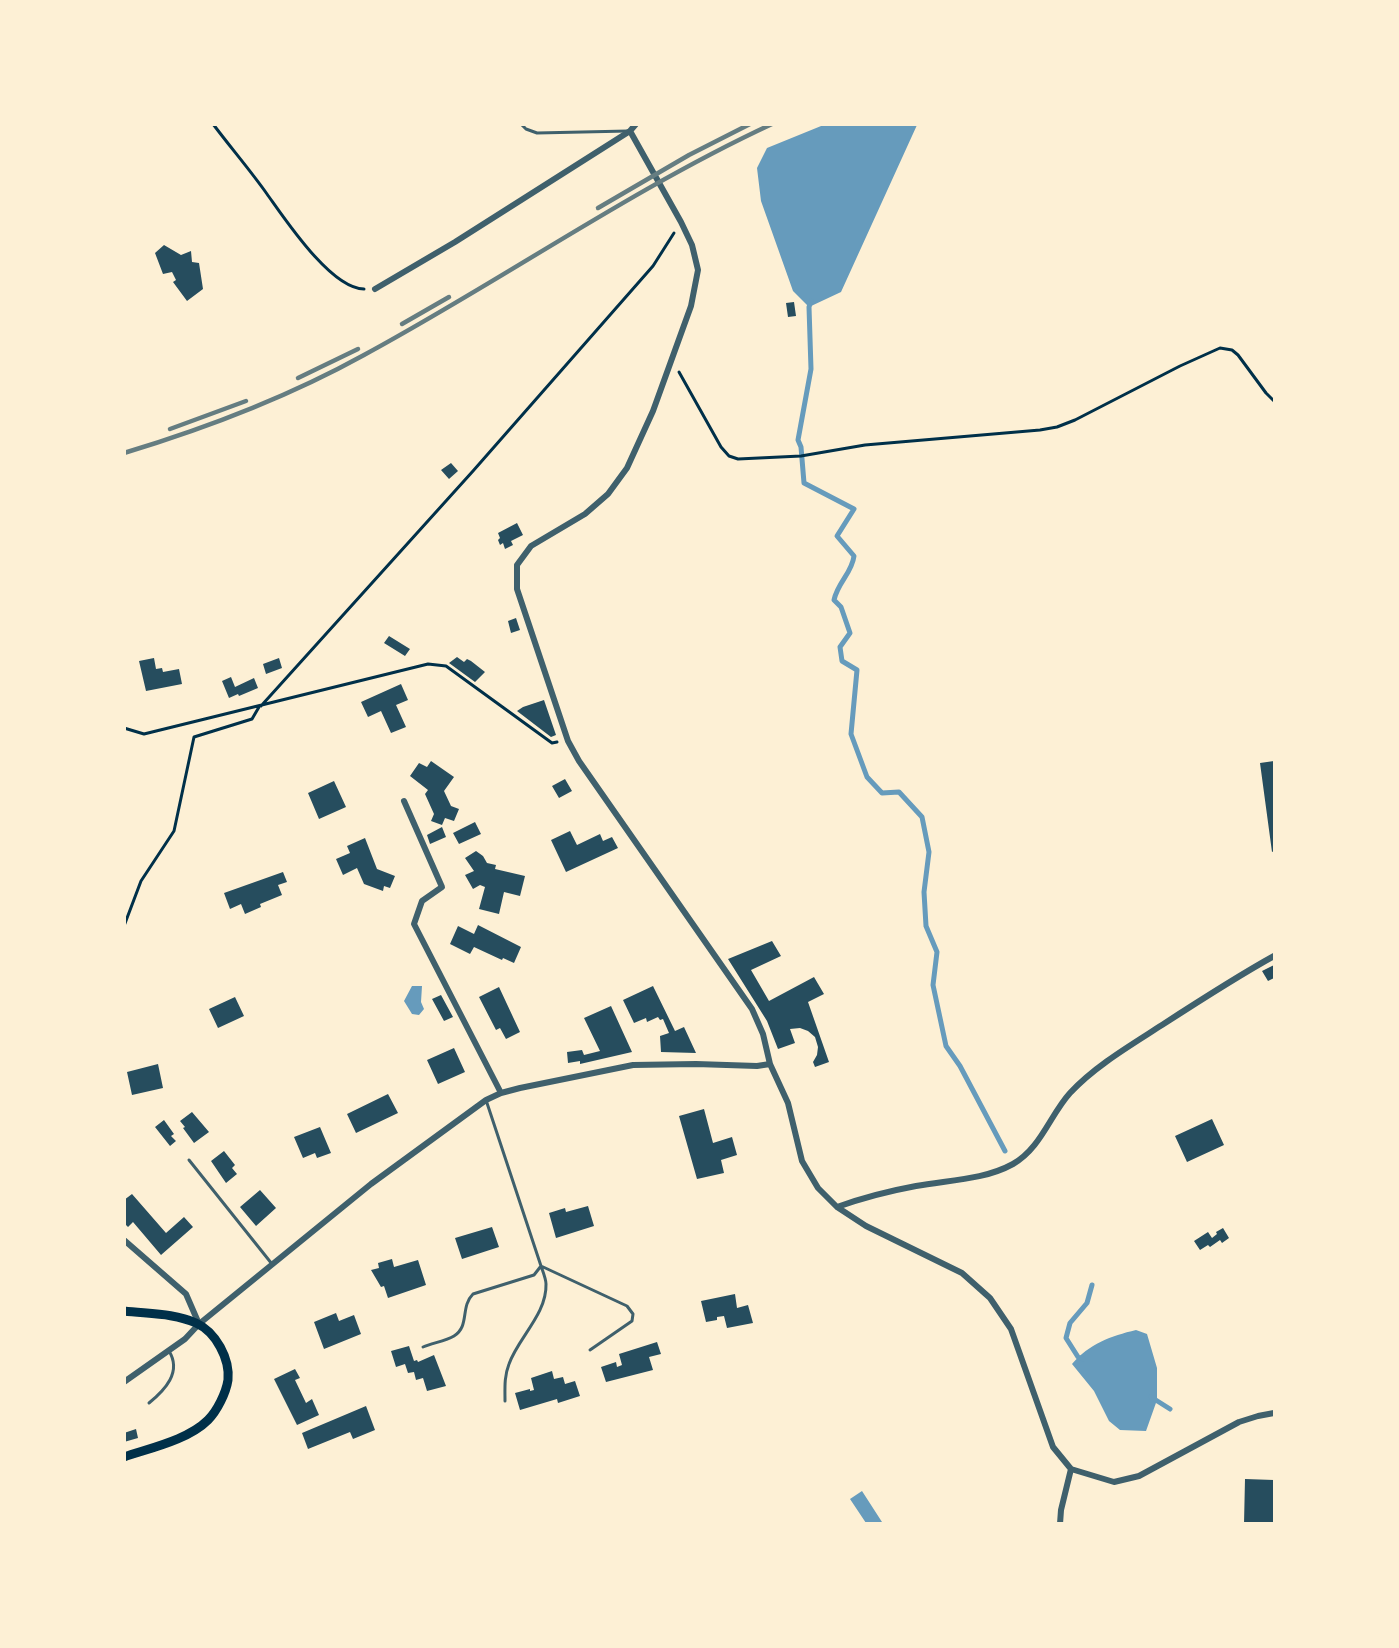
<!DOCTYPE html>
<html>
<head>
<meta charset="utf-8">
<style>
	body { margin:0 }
	#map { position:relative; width:1399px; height:1648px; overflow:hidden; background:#fdf0d5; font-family:"Times New Roman",serif }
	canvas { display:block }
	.frame { position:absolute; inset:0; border:126px solid #fdf0d5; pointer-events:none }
</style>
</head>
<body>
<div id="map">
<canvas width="1399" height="1648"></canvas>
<div class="frame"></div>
</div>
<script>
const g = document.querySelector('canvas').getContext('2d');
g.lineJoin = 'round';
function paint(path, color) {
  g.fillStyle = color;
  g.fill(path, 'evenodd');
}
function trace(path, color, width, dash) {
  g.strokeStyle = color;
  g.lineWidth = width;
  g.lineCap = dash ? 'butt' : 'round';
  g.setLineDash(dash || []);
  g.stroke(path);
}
paint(new Path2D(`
	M826 124 917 125 841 292 809 307 793 291 761 201 757 168 767 148Z
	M412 986H422L421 1002 424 1009 419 1015 412 1014 404 1001Z
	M1136 1330 1147 1334 1157 1368V1400L1146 1431 1120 1430 1109 1421 1094 1391 1072 1364C1089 1344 1111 1336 1136 1330Z
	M862 1491 882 1522 866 1523 850 1499Z`), '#669bbc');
trace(new Path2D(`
	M811 301 809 307 811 369 798 440 801 447 804 483 854 509 837 536 854 556C852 573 838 582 834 600L841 607 850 633 840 647 842 661 857 670 851 734 867 777 882 793 899 792 922 817 929 852 924 892 926 926 937 952 933 985 946 1046 960 1066 1005 1151
	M1083 1359 1078 1357 1066 1338 1070 1323 1087 1303 1092 1285
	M1151 1397 1170 1409`), '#669bbc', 5);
paint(new Path2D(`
	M164 245 181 255 191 251 192 262 199 263 203 289 187 301 173 282 176 280 172 272 163 274 155 253Z
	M794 302 796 316 788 317 786 303Z
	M451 463 458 471 449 479 441 470Z
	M517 523 523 535 511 541 513 545 505 549 503 543 500 545 498 540 500 538 498 533Z
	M516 618 520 630 511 633 508 621Z
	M389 636 410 649 405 656 384 643Z
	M457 657 464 662 467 659 471 661 485 672 475 682 449 663Z
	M154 658 156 669 162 668 163 672 179 669 182 684 146 691 139 661Z
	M279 658 282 668 266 674 263 664Z
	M231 677 235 687 254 678 258 688 239 696 238 694 229 698 222 681Z
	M401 684 408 700 396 705 406 727 391 733 381 711 368 717 361 702Z
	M544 700 556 735 551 737 517 711 523 707Z
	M431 761 454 777 444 791 451 806 459 809 454 821 445 818 442 825 431 821 434 814 425 794 428 790 410 776 419 763 427 767Z
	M1274 761V851L1272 852 1260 763Z
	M565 779 572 791 559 798 552 786Z
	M334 781 346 807 319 819 308 793Z
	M475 822 481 834 459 844 453 833Z
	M442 827 446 837 430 844 427 835Z
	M570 831 577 845 600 834 603 841 612 837 618 848 566 872 551 840Z
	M365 838 377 869 395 876 390 888 384 886 383 891 364 884 357 868 343 875 336 859 350 853 347 846Z
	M476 851 483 856 487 863 496 865 495 869 525 876 520 896 504 892 499 914 479 909 485 887 480 885 473 889 465 875 474 871 465 858Z
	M283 872 287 882 278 885 282 895 260 904 261 907 245 914 241 904 230 909 224 893Z
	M478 925 521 947 514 963 503 958 502 960 474 947 470 954 450 944 458 926 474 934Z
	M772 941 781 956 751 970 769 1001 814 977 824 994 808 1002 829 1062 815 1067 813 1062 817 1055 818 1047 815 1037 808 1031 800 1028 790 1029 795 1043 778 1049 767 1021 728 959Z
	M1274 965V978L1268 981 1262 971Z
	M653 986 675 1031 684 1027 696 1053 661 1052 660 1036 669 1033 663 1019 660 1020 658 1017 647 1022 646 1018 634 1023 623 1000Z
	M499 987 520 1032 506 1039 500 1028 496 1030 479 997Z
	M441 995 453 1017 444 1021 432 999Z
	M235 997 244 1016 218 1028 209 1009Z
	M611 1006 632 1052 580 1064V1061L568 1063 567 1052 582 1050 584 1055 600 1051 584 1018Z
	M454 1048 465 1072 438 1084 427 1060Z
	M158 1064 163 1088 132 1095 127 1072Z
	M388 1094 398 1113 356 1133 347 1114Z
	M704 1109 713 1143 732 1137 737 1155 721 1160 724 1173 697 1179 679 1116Z
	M192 1112 209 1132 194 1143 183 1128 185 1127 180 1121Z
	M1212 1119 1224 1145 1187 1162 1175 1136Z
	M164 1120 174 1134 171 1136 176 1141 170 1146 155 1127Z
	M320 1127 331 1153 317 1158 315 1153 303 1158 294 1137Z
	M224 1151 235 1165 232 1168 237 1174 226 1183 211 1161Z
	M260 1190 276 1208 256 1226 240 1207Z
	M132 1194 166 1233 184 1217 193 1227 161 1255 133 1222 128 1227 124 1223V1200Z
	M588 1206 594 1226 556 1238 549 1213 565 1208 566 1212Z
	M492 1227 499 1247 462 1259 455 1238Z
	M1223 1228 1229 1238 1222 1243 1220 1240 1210 1247 1208 1245 1200 1250 1194 1241 1208 1232 1212 1238 1217 1234 1216 1232Z
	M392 1259 394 1267 418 1260 426 1285 388 1298 384 1286 381 1287 371 1270 379 1268 378 1263Z
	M735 1294 737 1308 748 1305 753 1323 727 1328 724 1316 717 1317V1320L706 1322 701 1301Z
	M336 1313 339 1321 354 1315 361 1334 324 1349 314 1322Z
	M657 1342 661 1354 649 1357 653 1370 606 1382 601 1367 616 1362 617 1367 622 1365 619 1354Z
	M409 1346 414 1361 417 1360 418 1362 434 1355 446 1386 427 1391 423 1378 416 1380 414 1372 408 1373 405 1364 396 1367 391 1351Z
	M295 1369 300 1378 295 1380 306 1403 312 1399 319 1415 297 1425 274 1379Z
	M552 1371 554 1379 563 1377 565 1384 575 1381 580 1396 558 1403 557 1399 520 1410 515 1393 530 1389V1391L534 1390 531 1378Z
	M366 1406 375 1430 353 1439 350 1432 308 1449 302 1433Z
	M136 1429 138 1438 124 1442V1433Z
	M1245 1479 1274 1480 1273 1524H1244Z`), '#264d5e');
trace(new Path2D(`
	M213 124C231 148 250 170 267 194 285 219 331 289 364 289
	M679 372 721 447 729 456 738 459 801 456 865 445 1040 430 1057 427 1075 420 1180 366 1220 348 1232 350 1238 355 1266 393 1274 401
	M261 706 473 471 653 266 674 233
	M124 728 144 734 428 664 446 666 552 743 557 742
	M124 926 141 881 174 831 194 737 252 719 259 707`), '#003049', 3);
trace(new Path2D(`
	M521 124 526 129 537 133 628 131
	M486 1100 541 1266 627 1306 633 1314 632 1321 590 1350
	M189 1160 272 1264
	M423 1347C432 1343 446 1341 454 1336 470 1326 460 1307 473 1294L534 1275 541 1266
	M505 1401C505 1388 504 1377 509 1364 518 1338 547 1314 546 1284 546 1279 543 1272 541 1266
	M149 1403C165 1390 182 1372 169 1351`), '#3f606c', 3);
trace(new Path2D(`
	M630 131 681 222 692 245 698 270 691 306 653 411 627 468 608 494 585 514 531 546 517 565V589L568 741 579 761 752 1009 763 1034 770 1064 788 1103 802 1161 818 1188 837 1207 866 1226 962 1273 990 1298 1011 1329 1053 1447 1071 1469
	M375 289 455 242 630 131 636 124
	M404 801 442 887 422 901 414 924 501 1093
	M837 1207C862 1198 889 1191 916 1186 949 1180 984 1180 1013 1164 1041 1148 1050 1115 1070 1093 1095 1066 1131 1045 1162 1025 1199 1001 1236 977 1274 956
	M124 1240 186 1294 199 1324
	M124 1382 185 1339 199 1324 371 1184 486 1100 501 1093 520 1088 633 1065 696 1064 757 1066 770 1064
	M1071 1469 1114 1482 1139 1476 1239 1422 1258 1416 1274 1413
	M1060 1524 1061 1510 1071 1469`), '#3f606c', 6);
trace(new Path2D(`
	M124 1311C148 1314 174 1313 196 1323 216 1332 230 1359 228 1380 226 1393 217 1411 208 1420 188 1440 150 1448 124 1457`), '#003049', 9);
trace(new Path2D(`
	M598 208 689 155 750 124
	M402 324 449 297
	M298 378 358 349
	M170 429 246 401
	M124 453C207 428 288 397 364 355 501 281 630 190 772 124`), '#657d81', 4.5);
</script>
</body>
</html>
